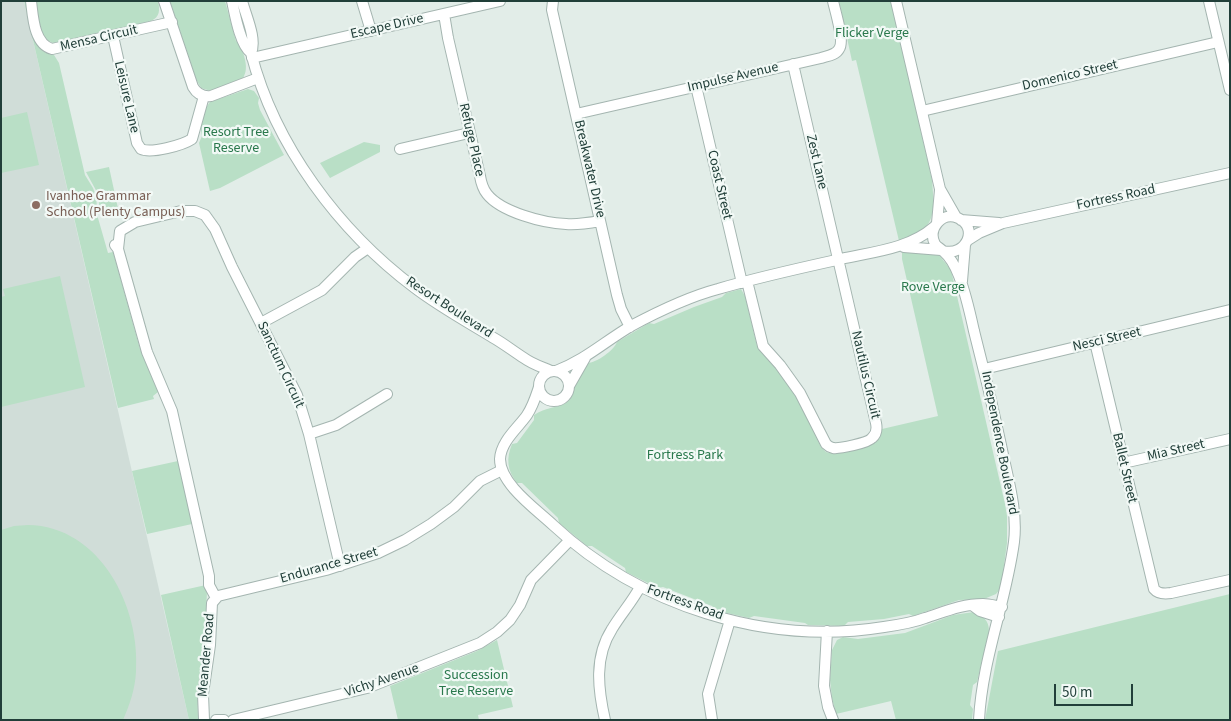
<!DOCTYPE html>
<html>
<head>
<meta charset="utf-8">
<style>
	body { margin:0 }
	#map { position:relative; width:1231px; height:721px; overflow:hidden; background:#e2ede8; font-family:"Source Sans 3",sans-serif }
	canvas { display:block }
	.frame { position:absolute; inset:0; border:2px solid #213f39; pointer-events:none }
	.scale { position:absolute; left:1054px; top:684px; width:79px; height:22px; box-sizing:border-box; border:2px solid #213f39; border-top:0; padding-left:6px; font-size:15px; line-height:18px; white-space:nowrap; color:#213f39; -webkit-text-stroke:4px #f2f9f6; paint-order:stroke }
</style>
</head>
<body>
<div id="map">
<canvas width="1231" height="721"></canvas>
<div class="frame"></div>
<div class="scale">50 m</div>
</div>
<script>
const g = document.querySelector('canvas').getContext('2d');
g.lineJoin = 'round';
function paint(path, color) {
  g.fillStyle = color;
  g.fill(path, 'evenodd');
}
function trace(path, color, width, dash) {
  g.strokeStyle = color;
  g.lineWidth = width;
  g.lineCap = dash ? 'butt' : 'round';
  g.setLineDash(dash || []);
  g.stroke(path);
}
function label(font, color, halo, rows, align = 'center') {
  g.font = font + ' "Source Sans 3",sans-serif';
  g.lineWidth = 4.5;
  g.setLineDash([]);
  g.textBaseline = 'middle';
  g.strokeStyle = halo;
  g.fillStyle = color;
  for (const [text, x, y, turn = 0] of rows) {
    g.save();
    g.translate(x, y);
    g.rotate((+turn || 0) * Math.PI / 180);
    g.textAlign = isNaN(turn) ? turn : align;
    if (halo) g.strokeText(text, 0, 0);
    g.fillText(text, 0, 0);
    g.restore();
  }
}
paint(new Path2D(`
	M1 1H24L189 720H1Z`), '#d0ddd8');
paint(new Path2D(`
	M24 1H26C30 19 30 53 54 55L59 63 85 175 93 188 96 196 98 218 108 253 113 252 140 349 158 392 153 396 154 399 118 408Z
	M35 1H158C160 10 160 17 151 21L54 43C38 40 37 14 35 1Z
	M170 1H225L236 41 240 43C243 54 250 67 243 78L211 91 201 88 196 79Z
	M839 1H891L932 180C935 215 936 230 899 241L856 60 852 61Z
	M248 89 254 91 259 98 258 103 260 110 284 155 220 188 210 191 199 143 202 136 200 124 202 113 207 106 210 102Z
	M27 112 39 165 1 173V118Z
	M364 142 380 145V152L330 178 320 163Z
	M109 167 119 213 111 214 100 212 98 194 86 172Z
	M914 251 939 255 951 270 1005 504 1007 516V543L1001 588 996 594 984 599 959 600 913 616 909 614 884 619 848 622 844 626 808 625 805 623 754 616 749 618 714 610 712 606 663 587 658 588 626 572 625 568 592 546H587L559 523 558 518 522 483H517C507 470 506 459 512 444L517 443 534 420V415C545 407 559 408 567 402 575 396 573 388 576 380 578 374 584 368 587 363 597 363 614 350 617 342L649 323 654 324 694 307 722 297 726 293 741 289 745 296 757 346 785 379 798 399 821 447 826 452C836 456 871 447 879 439L882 429 938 416 902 259V252Z
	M60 276 85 387 1 407V297L5 296 3 289Z
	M178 461 192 524 147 534 132 471Z
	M28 525C100 526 141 607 136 672 135 689 130 704 123 720H1V530L14 526Z
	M206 585C208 594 206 602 206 611 205 648 196 683 198 720H189L161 595Z
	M1230 594V720H985L998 651Z
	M974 612C983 616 989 620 989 631L977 682 973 685 970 705 973 709 972 720H896L891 701 836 714 832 698 830 680 832 650 837 640 843 637 858 639 905 633 953 615Z
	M497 640 513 707 478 715 479 720H398L390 686 477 651Z`), '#b9dfc6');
const minor = new Path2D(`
	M31 1C33 17 34 44 52 49L172 22
	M164 1 193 87C197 94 203 97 211 96L258 78
	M232 1C235 15 240 45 251 53 275 146 339 231 415 288 440 307 466 321 492 337 503 343 513 351 524 358 532 364 542 367 551 371
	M242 1C246 16 257 39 251 53
	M362 1 371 31
	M553 1 552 10 617 295 621 309 630 327
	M896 1 940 189 956 217
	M1209 1 1230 90
	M444 14 448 38 480 176C481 182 483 189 487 194 501 212 543 223 566 224 577 225 589 223 600 221
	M113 36 137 143 141 149C151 154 183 145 192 139L204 96
	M252 58 500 1
	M696 86 742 283
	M922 111 1218 42
	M576 114 821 58C827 56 836 55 839 49 845 41 835 11 833 1
	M400 149 469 133
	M961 220 999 223
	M937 223 940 190
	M968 240 979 233 1003 223 1230 173
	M115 245 118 249 147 352 172 411 209 576V585L216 598
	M904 247 941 250
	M118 249 120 231 135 222 181 211H195L205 215 215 229 232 267 297 395 309 434 340 566
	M943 251C967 257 979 227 958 218 942 211 927 229 935 244 937 247 940 248 943 251 950 257 956 268 959 276 966 294 970 313 974 331 984 369 993 407 1001 445 1007 476 1018 510 1014 542 1006 602 982 660 979 720
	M747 281 763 346 780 365 800 393 826 444C828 446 829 447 833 448 839 449 868 443 872 438 877 434 877 428 876 423L793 64
	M962 281 965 245
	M261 323 322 290 355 257 368 248
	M1095 342 1154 589C1158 594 1164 594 1171 593L1230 580
	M984 369 1230 310
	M539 386a15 15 0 1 1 30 0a15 15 0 1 1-30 0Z
	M556 371C585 360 604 342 631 326 659 311 688 297 718 289 759 277 800 268 841 259 872 252 909 249 934 227
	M569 386 585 358
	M539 387C536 396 533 406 527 415 518 428 501 441 500 459 500 484 536 509 553 525 640 606 766 646 884 627 898 625 912 623 925 618 944 612 962 604 983 604 989 604 996 606 1002 607
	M309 434 336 425 387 394
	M1123 463 1230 439
	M972 605 980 611 999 617
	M827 631 824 686 828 707 833 720
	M204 720 203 694 210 645 212 603 218 596 326 570 378 553 405 540 431 524 454 507 480 481 502 470
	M216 720H224
	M233 720 367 688 480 643 497 632 510 620 520 605 531 580 570 540
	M605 720C598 689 594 657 612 629 621 614 632 602 640 587
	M712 720 708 694 730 620`);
trace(minor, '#a4b5b0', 12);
trace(minor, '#fff', 10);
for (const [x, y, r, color] of [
	[36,205,5,"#8d6e63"]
]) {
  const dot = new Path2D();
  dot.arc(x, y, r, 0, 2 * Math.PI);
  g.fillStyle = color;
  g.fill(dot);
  trace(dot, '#f2f9f6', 2);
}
label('14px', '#213f39', '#f2f9f6', [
	["Escape Drive",387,27,-13],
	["Mensa Circuit",99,39,-13],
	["Domenico Street",1070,76,-13],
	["Impulse Avenue",733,78,-13],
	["Leisure Lane",126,97,77],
	["Refuge Place",471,140,77],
	["Zest Lane",816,162,77],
	["Breakwater Drive",589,169,77],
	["Coast Street",719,185,77],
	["Fortress Road",1116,198,-12],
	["Resort Boulevard",449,308,33],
	["Nesci Street",1107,340,-13],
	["Sanctum Circuit",280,365,65],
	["Nautilus Circuit",865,375,77],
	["Independence Boulevard",999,443,79],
	["Mia Street",1176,451,-13],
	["Ballet Street",1124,468,77],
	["Endurance Street",329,566,-16],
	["Fortress Road",685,603,20],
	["Meander Road",207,655,-85],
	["Vichy Avenue",382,681,-19]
]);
label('14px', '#29784c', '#f2f9f6', [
	["Flicker Verge",872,34],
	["Resort Tree",236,133],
	["Reserve",236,149],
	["Rove Verge",933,288],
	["Fortress Park",685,456],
	["Succession",476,676],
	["Tree Reserve",476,692]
]);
label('14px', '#785e54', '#f2f9f6', [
	["Ivanhoe Grammar",46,197],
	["School (Plenty Campus)",46,213]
], 'left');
</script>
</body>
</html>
